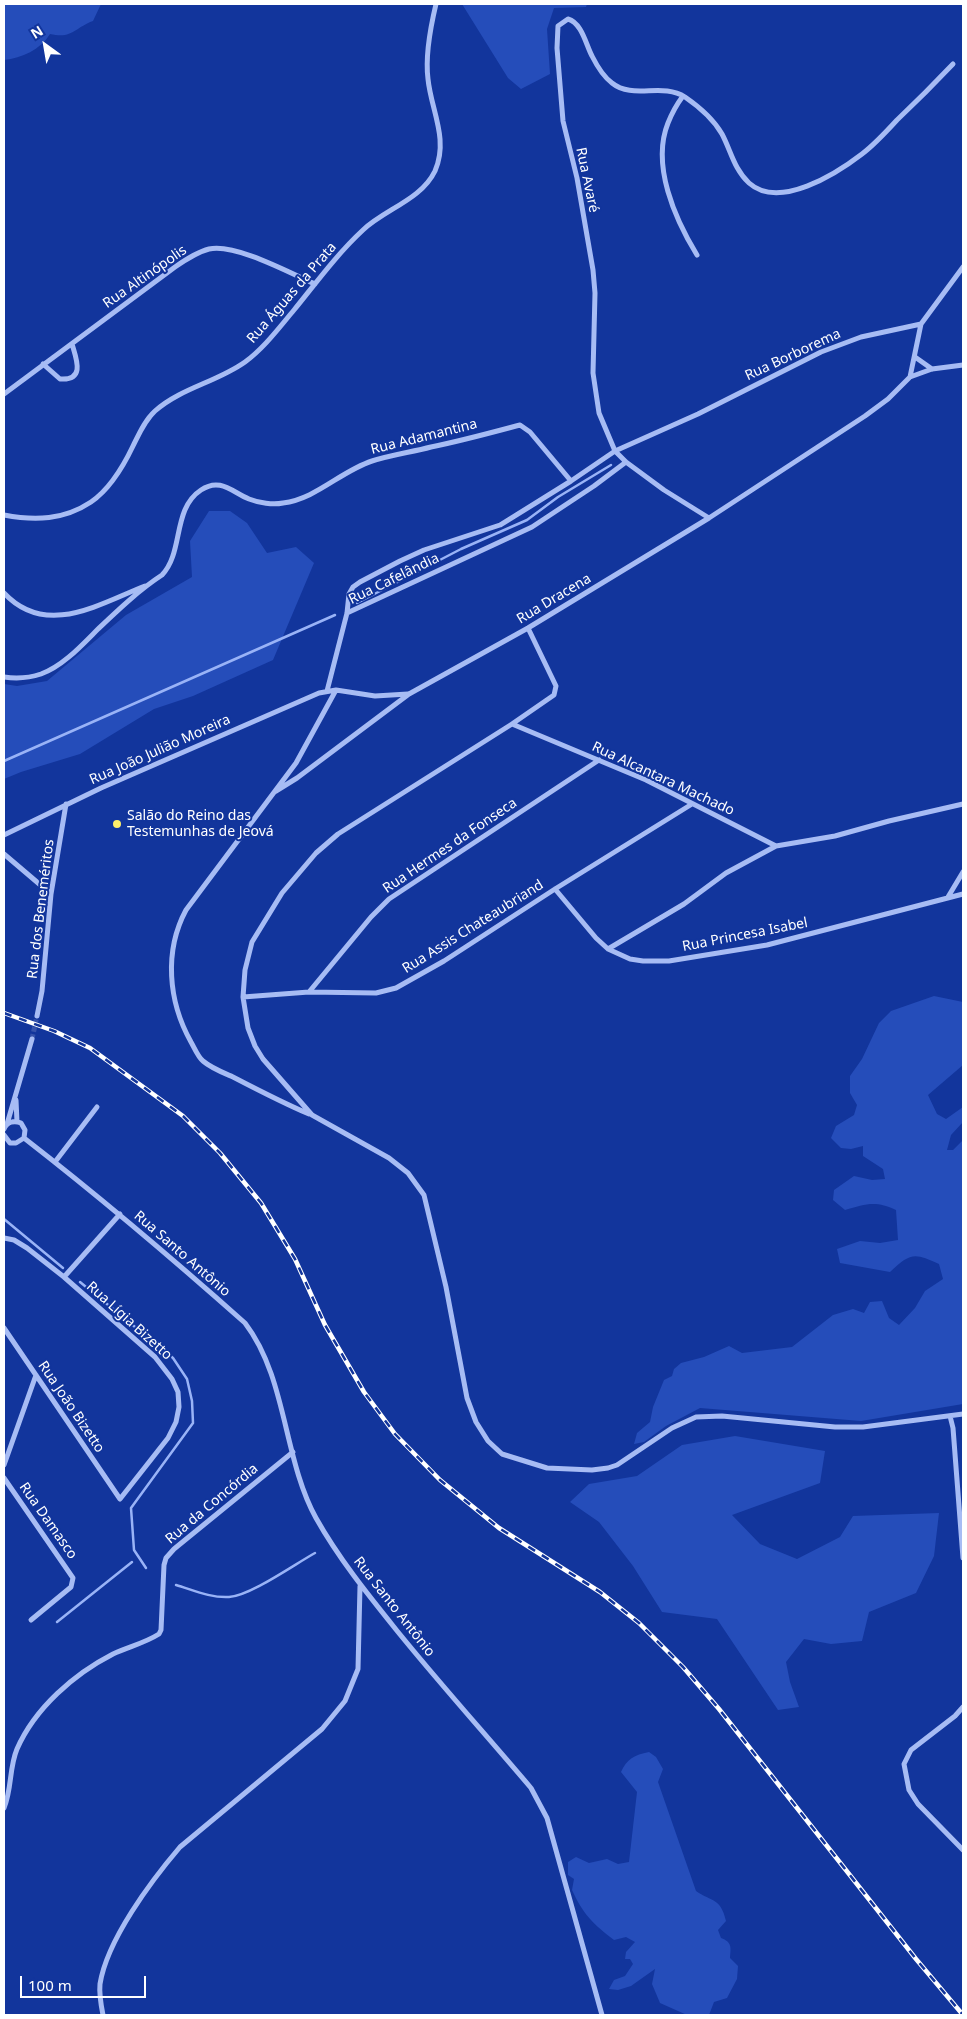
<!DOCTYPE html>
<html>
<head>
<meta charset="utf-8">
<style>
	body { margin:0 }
	#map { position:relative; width:967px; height:2019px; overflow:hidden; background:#12359c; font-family:"Noto Sans",sans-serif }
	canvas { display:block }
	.frame { position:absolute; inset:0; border:5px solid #fff; pointer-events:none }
	.north { position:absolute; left:20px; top:20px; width:50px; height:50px; -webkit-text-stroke:4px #12359c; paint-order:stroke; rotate:328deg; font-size:14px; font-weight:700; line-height:20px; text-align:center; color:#fff }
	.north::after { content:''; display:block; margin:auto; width:18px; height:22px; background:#fff; clip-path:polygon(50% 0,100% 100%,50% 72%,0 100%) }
	.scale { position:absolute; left:20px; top:1976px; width:126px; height:22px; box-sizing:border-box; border:2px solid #fff; border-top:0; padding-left:6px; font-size:15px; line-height:18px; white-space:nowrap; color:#fff; -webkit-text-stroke:4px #12359c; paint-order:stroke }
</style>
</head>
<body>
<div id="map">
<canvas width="967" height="2019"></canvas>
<div class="frame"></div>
<div class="north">N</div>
<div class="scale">100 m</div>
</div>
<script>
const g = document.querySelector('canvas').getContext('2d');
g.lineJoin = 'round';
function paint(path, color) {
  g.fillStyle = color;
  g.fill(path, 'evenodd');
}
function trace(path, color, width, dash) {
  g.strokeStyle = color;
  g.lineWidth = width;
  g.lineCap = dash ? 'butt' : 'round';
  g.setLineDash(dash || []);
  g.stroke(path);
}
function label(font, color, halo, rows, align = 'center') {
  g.font = font + ' "Noto Sans",sans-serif';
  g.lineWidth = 4;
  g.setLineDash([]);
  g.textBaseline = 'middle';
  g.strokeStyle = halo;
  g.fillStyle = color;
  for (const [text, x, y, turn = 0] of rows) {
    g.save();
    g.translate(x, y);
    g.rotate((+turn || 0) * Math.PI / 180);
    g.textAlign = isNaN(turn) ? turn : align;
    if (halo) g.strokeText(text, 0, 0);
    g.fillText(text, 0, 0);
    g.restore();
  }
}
paint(new Path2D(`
	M4 4H101L93 21C74 28 73 39 50 34 40 50 22 58 4 60Z
	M462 4H587L586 7 554 8 547 29 550 74 521 89 508 78Z
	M209 511H230L247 523 267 553 296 547 314 563 273 660 193 696 154 709 80 754 21 772 4 779V684L17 686 47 681 126 615 192 577 190 541Z
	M934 996 963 1002V1065L928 1095 937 1114 946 1119 963 1107V1122L951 1135 947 1150H953L963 1140V1404L861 1421 700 1408 666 1426 644 1442 634 1444 637 1433 650 1422 653 1407 664 1380 672 1376 674 1369 681 1363 704 1357 729 1346 742 1353 792 1347 833 1315 853 1309 864 1313 870 1302 882 1301 889 1318 899 1325 915 1308 925 1291 943 1279 939 1264C914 1252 910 1253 890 1272L840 1263 837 1249 860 1241 880 1243 898 1240 896 1210C876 1200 865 1204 845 1210L833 1200 834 1190 854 1176 872 1180 885 1179 883 1169 863 1156V1146L851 1149 841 1148 831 1138 836 1126 854 1115 857 1105 850 1093V1076L862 1059 879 1023 891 1011Z
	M735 1436 825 1451 820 1483 732 1515 760 1544 797 1559 840 1537 853 1516 939 1513 934 1556 916 1593 869 1612 862 1641 831 1644 804 1639 786 1662 790 1682 799 1707 778 1710 717 1619 662 1612 633 1566 599 1522 570 1502 589 1484 637 1476 682 1445Z
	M649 1752 656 1757 663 1769 658 1782 696 1891C712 1902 721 1898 726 1921L718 1930 721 1938C732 1942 731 1947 730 1958L738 1966 737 1979 727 1998 714 2002 709 2015H687L660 2003 652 1984 655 1969 631 1986 618 1990 609 1989 614 1980 625 1976 633 1964 630 1959H625L626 1952 635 1942 626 1937 614 1940C593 1924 583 1914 572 1890L574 1879 568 1875V1862L576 1857 589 1863 607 1859 618 1864 629 1862 637 1792 621 1772C627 1759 634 1755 649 1752Z`), '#254dba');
trace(new Path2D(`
	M357 603 461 549 527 520 558 497 611 465
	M4 761 335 615
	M4 1219 63 1268
	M80 1282 173 1358 187 1379 192 1401 193 1423 131 1508 134 1550 146 1568
	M176 1585C193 1590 210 1598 229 1597 250 1596 295 1564 315 1553
	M57 1622 132 1562`), '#99b3f7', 2.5);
trace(new Path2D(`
	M32 1039 37 1016`), '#3653ab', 5, [5, 2.5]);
trace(new Path2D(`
	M683 96C677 104 672 113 668 123 651 165 675 219 697 255
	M915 357 932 369
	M43 364 60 379C86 381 76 358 72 344
	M910 377 932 369 963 365
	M4 394 175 267C185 260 197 252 209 249 235 243 290 273 315 284
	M4 515C35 521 64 520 91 502 110 489 123 467 133 446 139 434 145 420 155 411 181 388 217 382 245 362 264 348 278 329 294 310 316 283 337 254 363 230 385 209 421 200 435 171 449 139 431 110 428 79 425 56 431 25 436 4
	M709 518 664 490 626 462 615 451 599 413 593 373 595 293 593 270 577 178 563 121 557 48 558 26 568 19C582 23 586 45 592 56 597 66 604 77 612 83 633 100 662 82 685 97 698 106 714 120 722 134 731 151 734 169 749 183 779 210 836 174 862 154 874 145 886 132 897 120 916 102 935 83 953 64
	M4 593C46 638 99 604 145 586
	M347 613 532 527 594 486 626 462
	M528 628 556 686 554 695 512 724 338 834 316 853 282 893 252 942 245 970 243 997 248 1028 255 1046 263 1059 312 1115 389 1158 408 1173 424 1195 446 1287 467 1398 476 1422 488 1441 502 1454 547 1468 592 1470 608 1468 617 1465 672 1428 696 1417 722 1416 835 1427H863L963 1414
	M4 677C17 679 29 678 41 674 63 666 82 645 98 629 118 610 139 590 162 575 184 552 172 509 201 490 220 477 232 492 249 499 259 503 273 505 283 503 316 499 341 471 372 461 391 455 412 452 431 447 461 441 490 433 520 425L530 432 571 481
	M327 691 347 613 349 594 353 587 360 582 400 561 424 550 500 525 571 481 615 451 698 414 821 352 861 337 921 324 963 267
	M512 724 646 780 776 846
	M276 791 297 778 409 694 528 628 709 518 865 416 888 399 910 377 921 324
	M4 835 101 788 319 693 336 690 375 696 408 694
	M4 854 51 894
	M555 889 596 938 608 949 630 959 643 961H669L767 945 963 894
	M948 897 963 872
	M608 949 684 904 726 873 776 846 835 836 889 821 963 804
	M309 992 371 917 389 899 599 760
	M243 997 309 992 376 993 396 988 444 961 555 889 692 804
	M37 1016 42 991 51 894 66 804
	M16 1100 17 1122
	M309 1114C283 1103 258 1090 233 1077 224 1073 211 1068 203 1061 198 1057 194 1047 191 1042 168 1001 164 951 186 910L296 763 336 690
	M7 1124 32 1039
	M4 1129C7 1122 14 1120 21 1123L25 1130 24 1138 16 1143H10L4 1135
	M24 1138C100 1197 173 1259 245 1323 287 1378 283 1458 316 1518 339 1559 369 1596 398 1632 441 1685 487 1736 531 1788L547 1818 602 2015
	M55 1162 97 1107
	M4 1238 14 1240 27 1248 64 1277 155 1357 172 1379 178 1392 179 1407 176 1422 168 1438 120 1499 4 1328
	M64 1277 120 1214
	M950 1416 953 1428 963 1558
	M4 1465 36 1375
	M4 1478 73 1578 71 1587 31 1620
	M963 1707 955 1716 911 1750 904 1764 909 1790 918 1804 963 1850
	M4 1808C12 1789 9 1768 17 1749 35 1708 74 1674 113 1654 128 1647 145 1643 159 1634L161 1630 164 1565 166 1558 174 1549 293 1452
	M103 2015C101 2005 99 1994 100 1984 107 1940 151 1881 180 1847L322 1729 345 1701 358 1669 360 1586`), '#a7bcf4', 5);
const rail = new Path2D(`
	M4 1013 54 1031 90 1048 183 1116 220 1153 261 1203 295 1259 325 1325 364 1392 395 1434 440 1480 499 1528 600 1592 639 1623 683 1667 719 1709 916 1959 963 2015`);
trace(rail, '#fff', 4.5);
trace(rail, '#12359c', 2.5, [8]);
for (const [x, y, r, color] of [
	[117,824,5,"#ffef6a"]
]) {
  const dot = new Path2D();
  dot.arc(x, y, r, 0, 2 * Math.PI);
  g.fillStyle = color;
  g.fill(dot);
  trace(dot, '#12359c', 2);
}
label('14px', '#fff', '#12359c', [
	["Rua Avaré",587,180,78],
	["Rua Altinópolis",145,277,-35],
	["Rua Águas da Prata",292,293,-49],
	["Rua Borborema",793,355,-25],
	["Rua Adamantina",424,437,-14],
	["Rua Cafelândia",394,579,-26],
	["Rua Dracena",554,599,-31],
	["Rua João Julião Moreira",160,750,-24],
	["Rua Alcantara Machado",663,779,25],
	["Rua Hermes da Fonseca",450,846,-34],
	["Rua dos Beneméritos",41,909,-83],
	["Rua Assis Chateaubriand",473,927,-32],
	["Rua Princesa Isabel",745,935,-11],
	["Rua Santo Antônio",182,1254,41],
	["Rua Lígia Bizetto",129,1321,42],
	["Rua João Bizetto",71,1407,56],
	["Rua da Concórdia",212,1504,-40],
	["Rua Damasco",48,1521,55],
	["Rua Santo Antônio",394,1607,52]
]);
label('14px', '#fff', '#12359c', [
	["Salão do Reino das",127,816],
	["Testemunhas de Jeová",127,832]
], 'left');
</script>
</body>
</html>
